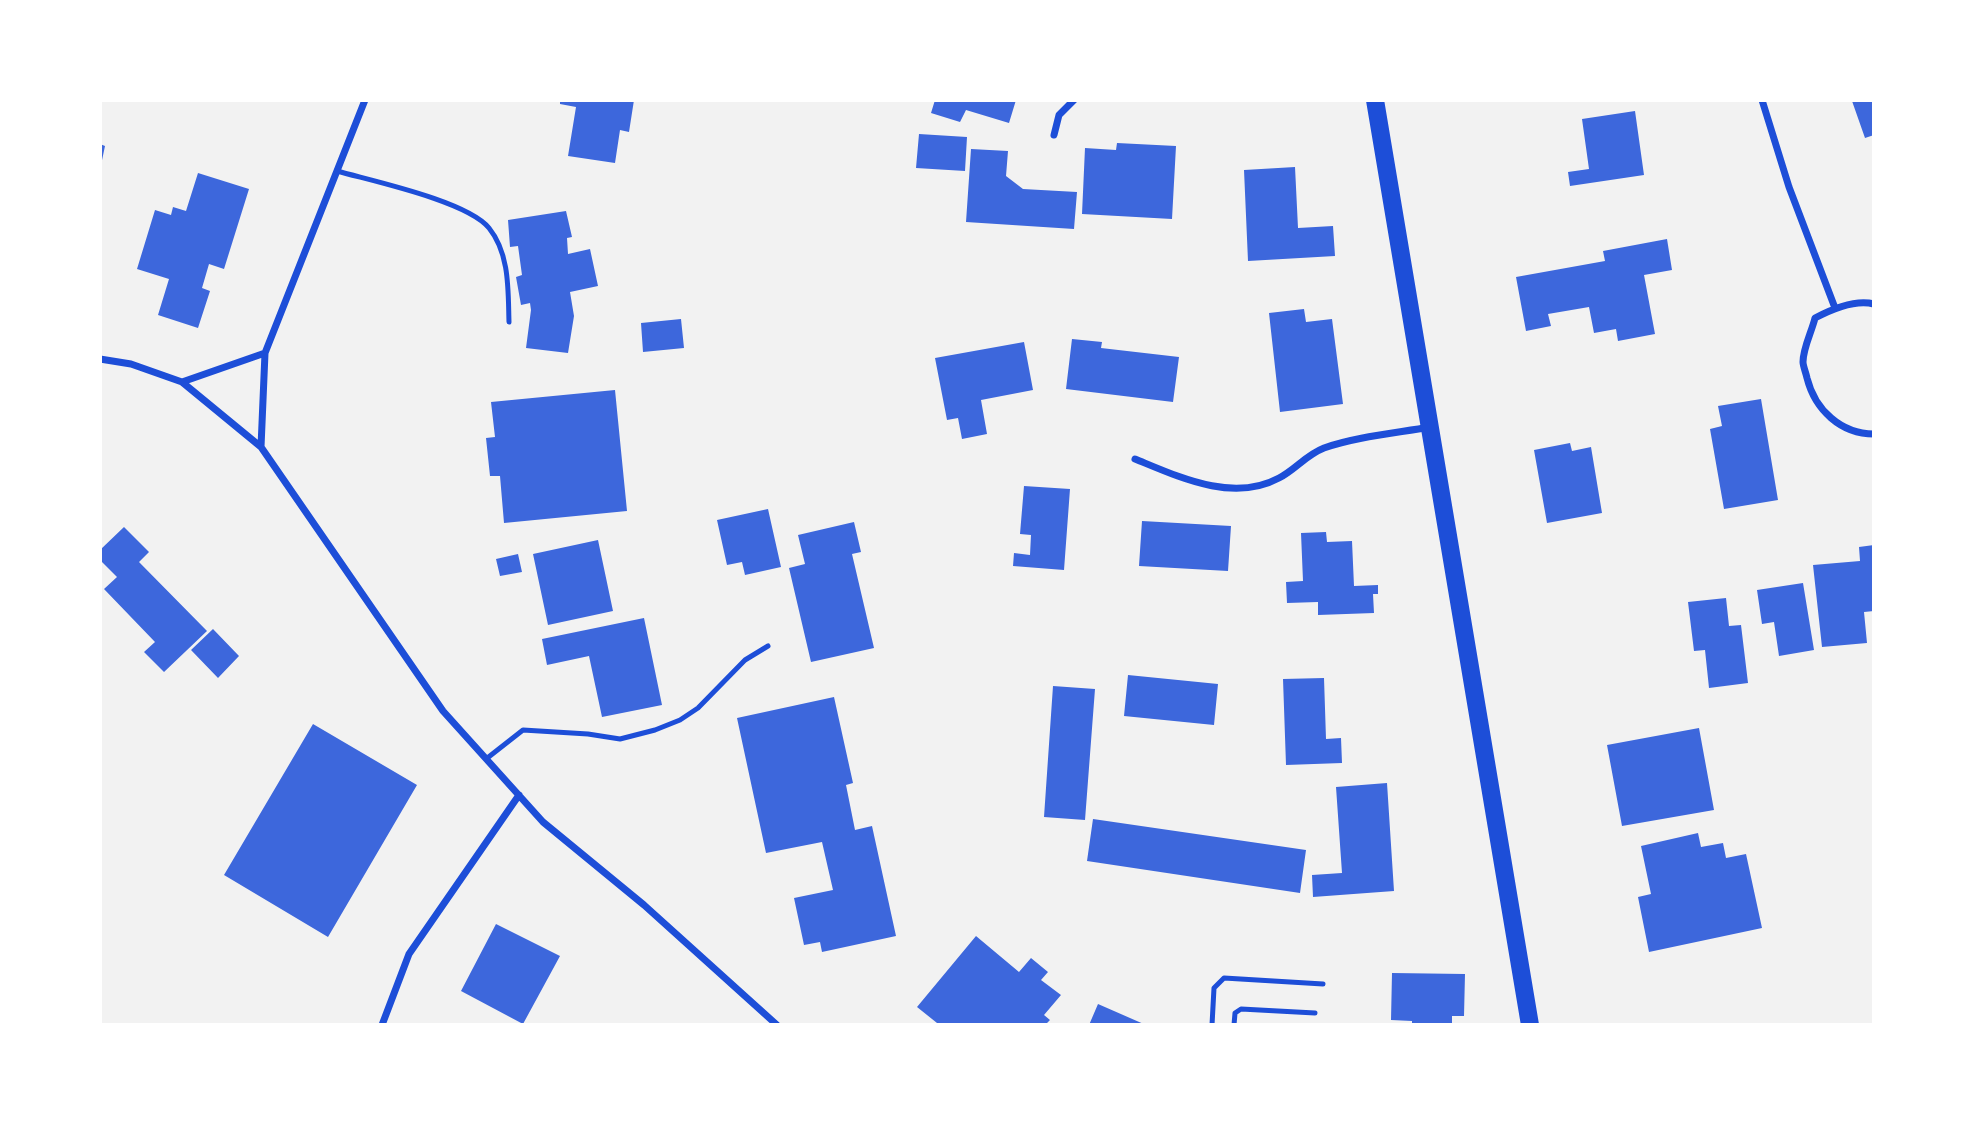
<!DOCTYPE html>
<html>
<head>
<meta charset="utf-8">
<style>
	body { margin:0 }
	#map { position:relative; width:1974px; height:1125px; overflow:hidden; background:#f2f2f2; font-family:Raleway,sans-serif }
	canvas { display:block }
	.frame { position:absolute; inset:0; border:102px solid #fff; pointer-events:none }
</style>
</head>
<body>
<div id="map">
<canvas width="1974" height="1125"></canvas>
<div class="frame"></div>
</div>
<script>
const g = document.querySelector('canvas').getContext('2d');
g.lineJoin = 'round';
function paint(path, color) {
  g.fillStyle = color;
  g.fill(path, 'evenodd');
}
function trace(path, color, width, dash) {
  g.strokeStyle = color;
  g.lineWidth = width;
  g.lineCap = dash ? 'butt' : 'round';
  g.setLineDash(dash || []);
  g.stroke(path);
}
paint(new Path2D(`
	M560 100H634L629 132 620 130 615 163 568 156 576 107 560 104Z
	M935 100H1016L1009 123 966 110 960 122 931 113Z
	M1857 100H1874V135L1865 138 1852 101Z
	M1635 111 1644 175 1570 186 1568 172 1589 169 1582 119Z
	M919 134 967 137 965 171 916 168Z
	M1117 143 1176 146 1172 219 1082 214 1085 148 1116 150Z
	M100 144 105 146 101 165 100 164Z
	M971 149 1008 151 1006 176 1023 189 1077 192 1074 229 966 222Z
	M1295 167 1298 228 1333 226 1335 256 1248 261 1244 170Z
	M198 173 249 189 224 269 209 264 202 288 210 291 198 328 158 315 169 279 137 269 155 210 171 215 173 207 186 211Z
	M566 211 572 237 567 238 568 254 590 249 598 286 570 292 574 316 568 353 526 348 531 310 530 303 521 305 516 277 522 275 518 246 510 247 508 220Z
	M1667 239 1672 270 1644 275 1655 334 1618 341 1616 329 1594 333 1589 307 1548 314 1551 326 1526 331 1516 277 1605 261 1603 251Z
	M1304 309 1306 322 1332 319 1343 404 1280 412 1269 313Z
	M681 319 684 348 643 352 641 323Z
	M1072 339 1102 342 1101 348 1179 357 1173 402 1066 389Z
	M1024 342 1033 390 981 400 987 434 962 439 958 418 947 420 935 358Z
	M615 390 627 511 504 523 500 476H490L486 438 495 437 491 402Z
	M1761 399 1778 500 1724 509 1710 429 1722 426 1718 406Z
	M1570 443 1572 451 1591 447 1602 513 1547 523 1534 450Z
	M1024 486 1070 489 1064 570 1013 566 1014 553 1030 555 1031 535 1020 534Z
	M768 509 781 567 745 575 742 562 727 565 717 520Z
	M1142 521 1231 526 1228 571 1139 566Z
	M854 522 861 552 852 554 874 648 811 662 789 568 805 564 798 535Z
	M124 527 149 552 139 562 207 631 164 672 144 652 155 642 104 589 117 577 100 560V550Z
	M1326 532 1327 542 1352 541 1354 586 1378 585V594H1373L1374 613 1318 615V602L1287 603 1286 582 1303 581 1301 533Z
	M598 540 613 611 548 625 533 554Z
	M1874 545V611L1864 612 1867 643 1822 647 1813 565 1860 561 1859 547Z
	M518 554 522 572 500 576 496 559Z
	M1803 583 1814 650 1779 656 1774 622 1762 624 1757 590Z
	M1726 598 1729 626 1741 625 1748 683 1709 688 1705 650 1694 651 1688 602Z
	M644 618 662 705 602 717 589 656 547 665 542 639Z
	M213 629 239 656 218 678 191 650Z
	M1128 675 1218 684 1214 725 1124 716Z
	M1324 678 1326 739 1341 738 1342 763 1286 765 1283 679Z
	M1053 686 1095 689 1085 820 1044 817Z
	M834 697 853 783 846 785 855 830 872 826 896 936 822 952 820 942 804 945 794 898 833 890 822 842 766 853 737 718Z
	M313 724 417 785 328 937 224 875Z
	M1699 728 1714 810 1622 826 1607 745Z
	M1387 783 1394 891 1313 897 1312 875 1342 873 1336 787Z
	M1093 819 1306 850 1300 893 1087 861Z
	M1698 833 1701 847 1723 843 1726 858 1746 854 1762 928 1649 952 1638 897 1651 894 1641 846Z
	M496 924 560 956 523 1024 461 991Z
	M976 936 1019 972 1031 958 1048 972 1041 980 1061 995 1044 1015 1050 1020 1045 1025H935L937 1023 917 1007Z
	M1392 973 1465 974 1464 1016H1452V1025H1412V1021L1391 1020Z
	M1098 1004 1146 1025H1089Z`), '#3d67dc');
trace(new Path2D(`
	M337 171C372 181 467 201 489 228 510 254 508 291 509 322
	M486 759 523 730 588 734 620 739 655 730 680 720 698 708 745 660 768 646
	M1212 1025 1214 988 1224 978 1323 984
	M1234 1025 1235 1013 1241 1009 1315 1013`), '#1d4ed8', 5);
trace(new Path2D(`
	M365 100 265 353 261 447 443 711 543 822 644 905 777 1025
	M1762 100 1789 187 1835 308
	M1054 135 1059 115 1074 100
	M1874 304C1855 299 1832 309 1815 318 1812 331 1803 348 1803 362 1803 366 1806 373 1807 378 1815 410 1841 434 1874 434
	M100 359 131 364 182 382 261 447
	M182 382 265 353
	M1135 459C1179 477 1233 503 1279 478 1296 469 1306 455 1324 448 1355 437 1396 433 1430 427
	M382 1025 409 954 519 795`), '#1d4ed8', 7);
trace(new Path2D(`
	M1375 100 1530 1025`), '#1d4ed8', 18);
</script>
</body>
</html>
